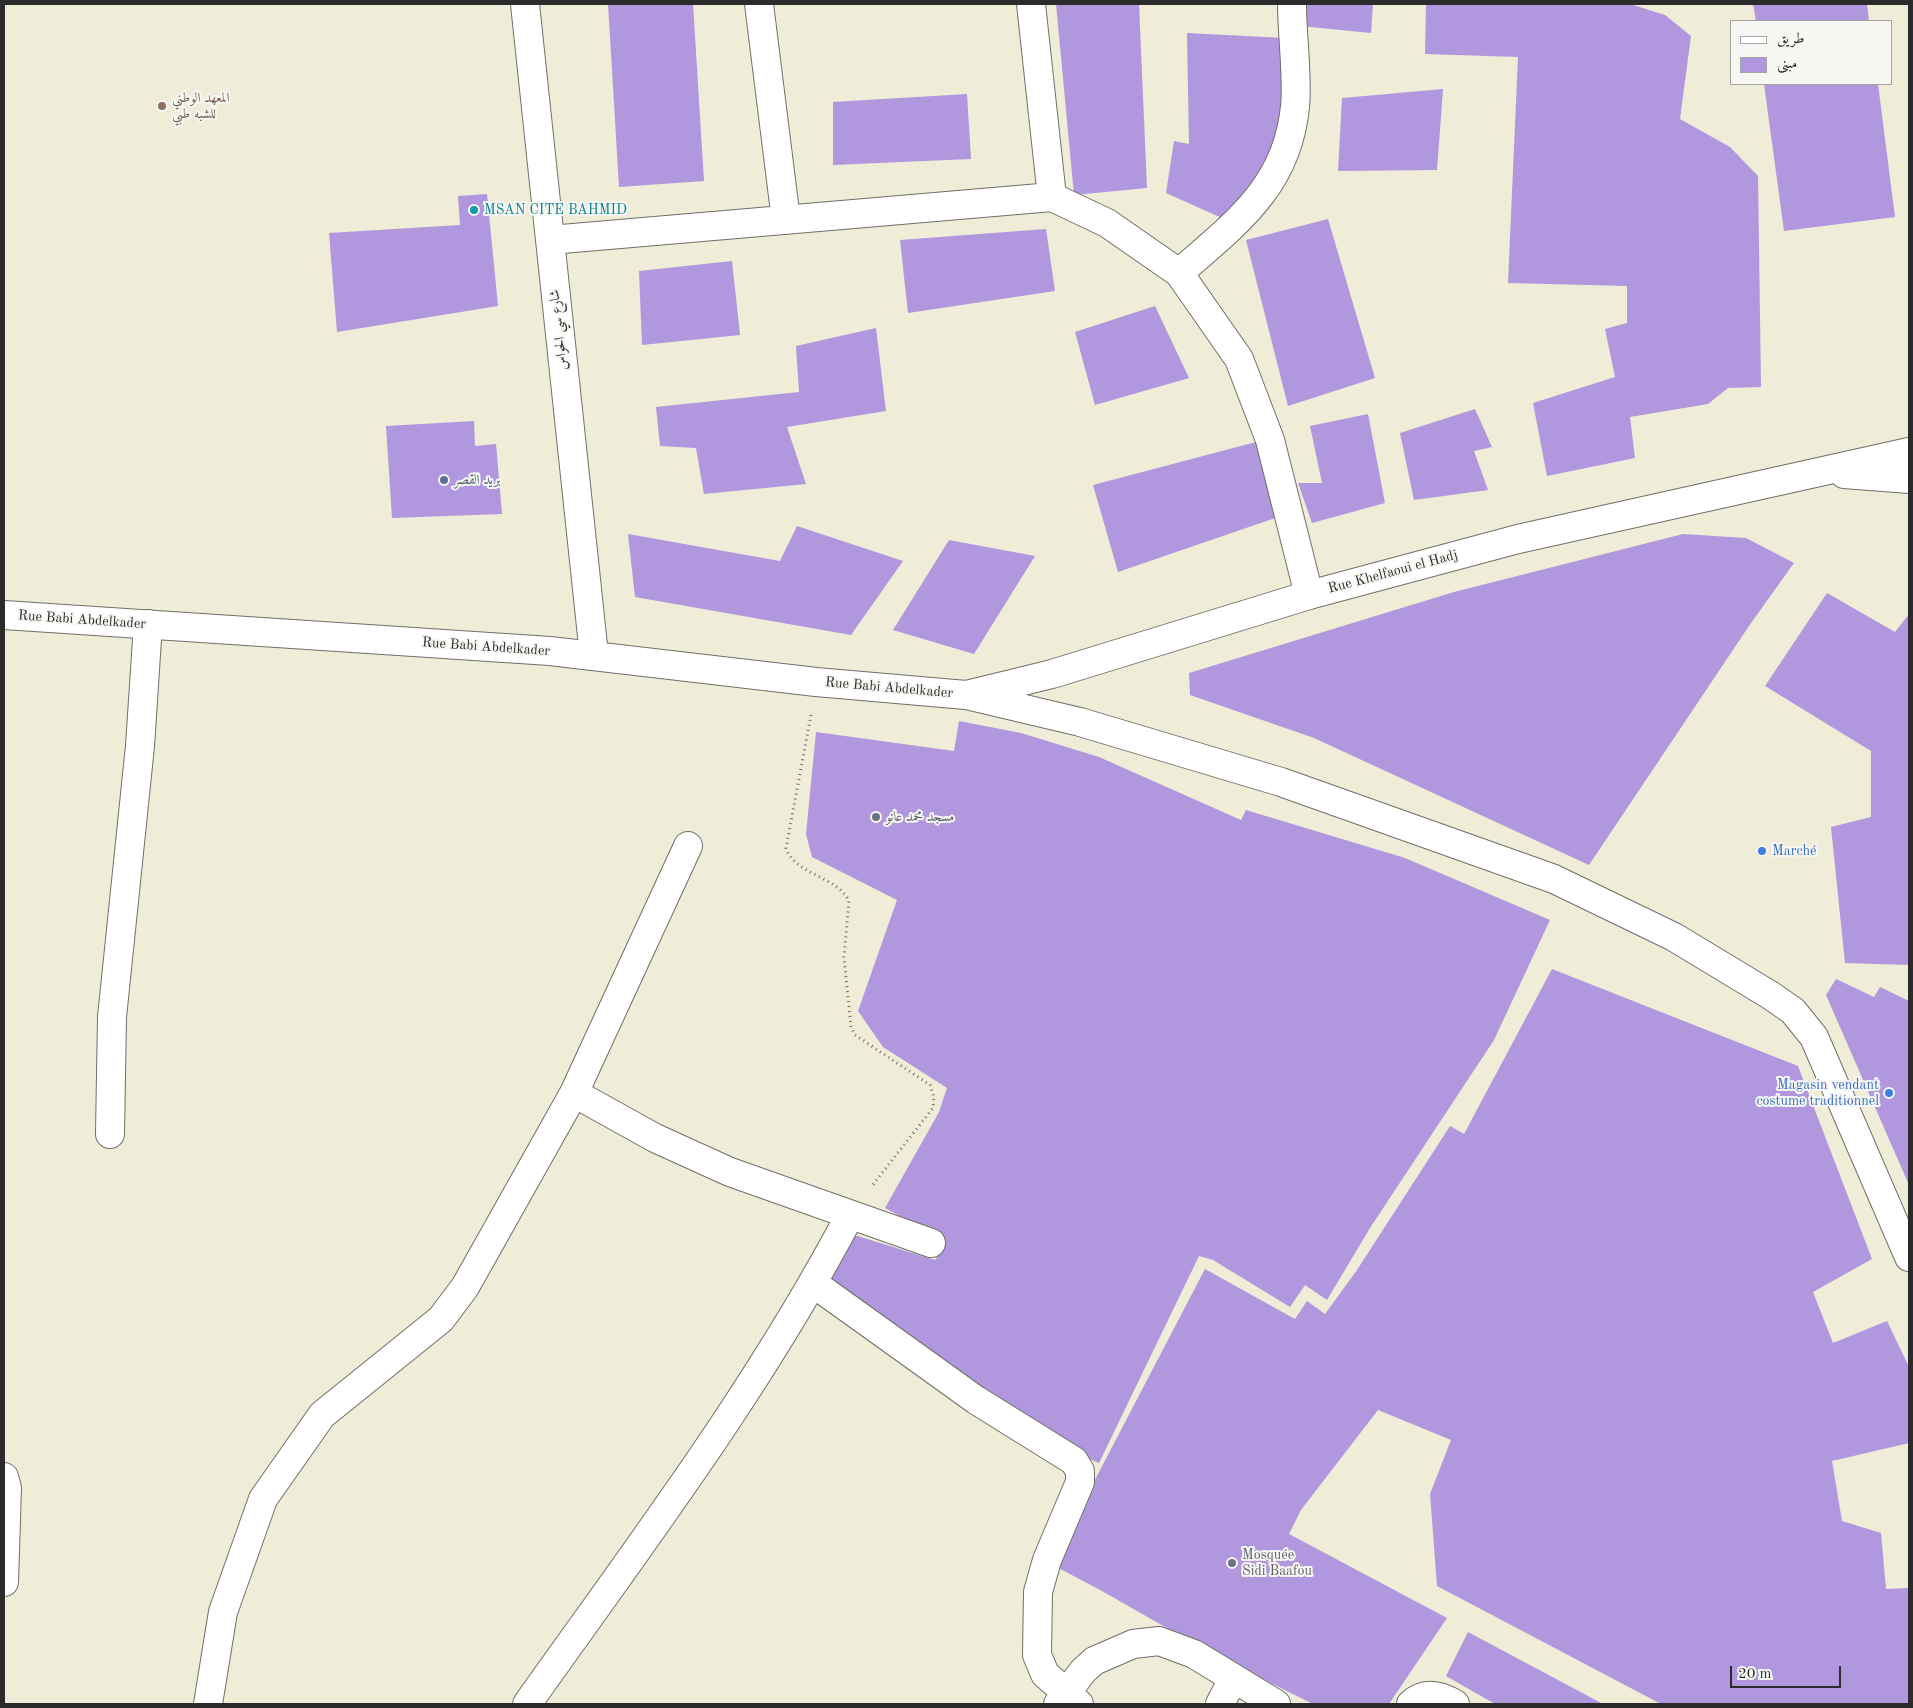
<!DOCTYPE html>
<html>
<head>
<meta charset="utf-8">
<style>
	body { margin:0 }
	#map { position:relative; width:1913px; height:1708px; overflow:hidden; background:#efecd8; font-family:"Old Standard TT",Amiri,serif }
	canvas { display:block }
	.frame { position:absolute; inset:0; border:5px solid #2b2b2b; pointer-events:none }
	.legend { position:absolute; left:1730px; top:20px; width:162px; height:65px; box-sizing:border-box; background:#f6f6f2; border:1px solid #a5a5a2; margin:0; padding:6px 9px; list-style:none; font-size:15px; color:#2b2b2b }
	.legend li { display:flex; align-items:center; gap:10px; height:25px }
	.legend b { width:25px; border:1px solid #a5a5a2 }
	.scale { position:absolute; left:1730px; top:1666px; width:111px; height:22px; box-sizing:border-box; border:2px solid #2b2b2b; border-top:0; padding-left:6px; font-size:15px; line-height:18px; white-space:nowrap; color:#2b2b2b; -webkit-text-stroke:4px #f6f6f2; paint-order:stroke }
</style>
</head>
<body>
<div id="map">
<canvas width="1913" height="1708"></canvas>
<div class="frame"></div>
<ul class="legend">
<li><b style="height:6px;background:#fff"></b>طريق</li>
<li><b style="height:14px;background:#b097de"></b>مبنى</li>
</ul>
<div class="scale">20 m</div>
</div>
<script>
const g = document.querySelector('canvas').getContext('2d');
g.lineJoin = 'round';
function paint(path, color) {
  g.fillStyle = color;
  g.fill(path, 'evenodd');
}
function trace(path, color, width, dash) {
  g.strokeStyle = color;
  g.lineWidth = width;
  g.lineCap = dash ? 'butt' : 'round';
  g.setLineDash(dash || []);
  g.stroke(path);
}
function label(font, color, halo, rows, align = 'center') {
  g.font = font + ' "Old Standard TT",Amiri,serif';
  g.lineWidth = 4;
  g.setLineDash([]);
  g.textBaseline = 'middle';
  g.strokeStyle = halo;
  g.fillStyle = color;
  for (const [text, x, y, turn = 0] of rows) {
    g.save();
    g.translate(x, y);
    g.rotate((+turn || 0) * Math.PI / 180);
    g.textAlign = isNaN(turn) ? turn : align;
    if (halo) g.strokeText(text, 0, 0);
    g.fillText(text, 0, 0);
    g.restore();
  }
}
paint(new Path2D(`
	M608 4H693L704 181 619 187Z
	M1056 4H1139L1147 188 1074 195Z
	M1302 4H1373L1371 33 1301 26Z
	M1426 4H1630L1665 15 1691 36 1680 119 1730 147 1758 176 1761 387 1728 388 1708 404 1630 417 1635 458 1547 476 1533 403 1615 377 1605 329 1627 323V286L1508 283 1518 57 1425 54Z
	M1753 4H1867L1869 21H1756Z
	M1187 33 1285 38 1284 133 1250 189 1224 219 1166 193 1174 141 1189 144Z
	M1764 84H1878L1895 217 1784 231Z
	M1443 89 1437 170 1338 171 1342 98Z
	M967 94 971 159 833 165V102Z
	M487 194 498 306 337 332 329 233 460 225 458 196Z
	M1328 219 1375 378 1288 406 1246 240Z
	M1046 229 1055 291 908 313 900 240Z
	M732 261 740 335 642 345 639 271Z
	M1155 306 1189 378 1095 405 1075 332Z
	M876 328 886 411 787 427 806 484 704 494 696 448 660 446 656 407 799 392 796 346Z
	M1475 409 1492 447 1474 451 1488 490 1414 500 1400 433Z
	M1368 414 1385 503 1312 523 1298 483H1322L1310 426Z
	M474 421 475 446 496 444 502 514 392 518 386 426Z
	M1256 442 1281 516 1118 572 1093 485Z
	M797 526 903 561 851 635 635 597 628 534 780 561Z
	M1683 534 1746 538 1794 563 1751 623 1589 865 1314 738 1190 695 1189 673 1454 592Z
	M949 540 1035 556 974 654 893 630Z
	M1827 593 1895 632 1909 614V965L1845 963 1831 827 1871 817V751L1765 686Z
	M959 721 1021 733 1099 757 1241 820 1246 810 1405 858 1550 920 1494 1040 1370 1228 1327 1300 1305 1285 1290 1307 1213 1260 1199 1256 1099 1463 1053 1444 826 1276 848 1233 935 1260 946 1241 885 1208 939 1112 947 1088 883 1047 858 1011 897 900 812 857 806 834 816 732 954 751Z
	M1552 969 1798 1066 1872 1259 1813 1292 1833 1343 1887 1321 1909 1367V1443L1832 1461 1842 1521 1881 1533 1886 1589 1909 1588V1704H1661L1437 1586 1430 1494 1451 1440 1378 1410 1301 1510 1289 1534 1447 1618 1389 1704H1313L1214 1655 1102 1591 1051 1564 1205 1269 1295 1319 1307 1301 1325 1314 1357 1270 1450 1126 1464 1134Z
	M1836 979 1874 997 1880 987 1909 1001V1185L1826 995Z
	M1468 1632 1603 1704H1495L1446 1676Z`), '#b097de');
const minor = new Path2D(`
	M525 4 594 655
	M759 4 786 220
	M1031 4 1052 197
	M550 240 1052 197 1107 223 1179 273 1239 359 1270 440 1309 595
	M1179 273C1236 223 1287 187 1295 107 1298 77 1292 35 1292 4
	M966 695 1080 722 1281 782 1554 879 1674 937 1770 995 1793 1011 1814 1037 1909 1257
	M574 1093 655 1138 730 1172 931 1243
	M110 1134 112 1017 140 746 148 624
	M813 1283 976 1400 1074 1461 1080 1471V1482L1047 1560 1038 1592 1037 1655 1045 1674 1079 1704
	M4 1477 7 1488 4 1582
	M208 1704 223 1612 263 1499 322 1415 441 1319 465 1287 574 1093 688 846
	M527 1704C640 1545 759 1388 850 1215
	M1058 1704 1083 1671 1094 1661 1133 1644 1159 1641 1194 1654 1276 1704
	M1220 1704 1233 1679
	M1411 1704C1425 1691 1440 1695 1455 1704`);
const major = new Path2D(`
	M1844 474 1909 479
	M4 615 550 651 816 682 966 695 1052 674 1309 595 1518 539 1909 452`);
trace(minor, '#706f68', 30);
trace(major, '#706f68', 30);
trace(new Path2D(`
	M811 715 786 848C795 875 837 876 849 901L844 957 851 1027 855 1035 930 1085 934 1097 933 1108 871 1187`), '#706f68', 3, [1, 4]);
trace(minor, '#fff', 28);
trace(major, '#fff', 28);
for (const [x, y, r, color] of [
	[162,106,5,"#8d6e63"],
	[474,210,5,"#0f9aa8"],
	[444,480,5,"#5c6f8a"],
	[876,817,5,"#6b7280"],
	[1762,851,5,"#3f7fe0"],
	[1889,1093,5,"#3f7fe0"],
	[1232,1563,5,"#6b7280"]
]) {
  const dot = new Path2D();
  dot.arc(x, y, r, 0, 2 * Math.PI);
  g.fillStyle = color;
  g.fill(dot);
  trace(dot, '#f6f6f2', 2);
}
label('14px', '#785e54', '#f6f6f2', [
	["المعهد الوطني",172,98],
	["للشبه طبي",172,114]
], 'left');
label('14px', '#0d838f', '#f6f6f2', [
	["MSAN CITE BAHMID",484,210]
], 'left');
label('14px', '#2b2b2b', '#f6f6f2', [
	["شارع سي الحواس",559,330,-96],
	["Rue Khelfaoui el Hadj",1393,572,-15],
	["Rue Babi Abdelkader",82,620,4],
	["Rue Babi Abdelkader",486,647,4],
	["Rue Babi Abdelkader",889,688,5]
]);
label('14px', '#4e5e75', '#f6f6f2', [
	["بريد القصر",454,480]
], 'left');
label('14px', '#5b616d', '#f6f6f2', [
	["مسجد محمد عانو",886,817],
	["Mosquée",1242,1555],
	["Sidi Baafou",1242,1571]
], 'left');
label('14px', '#366cbe', '#f6f6f2', [
	["Marché",1772,851],
	["Magasin vendant",1879,1085,"right"],
	["costume traditionnel",1879,1101,"right"]
], 'left');
</script>
</body>
</html>
